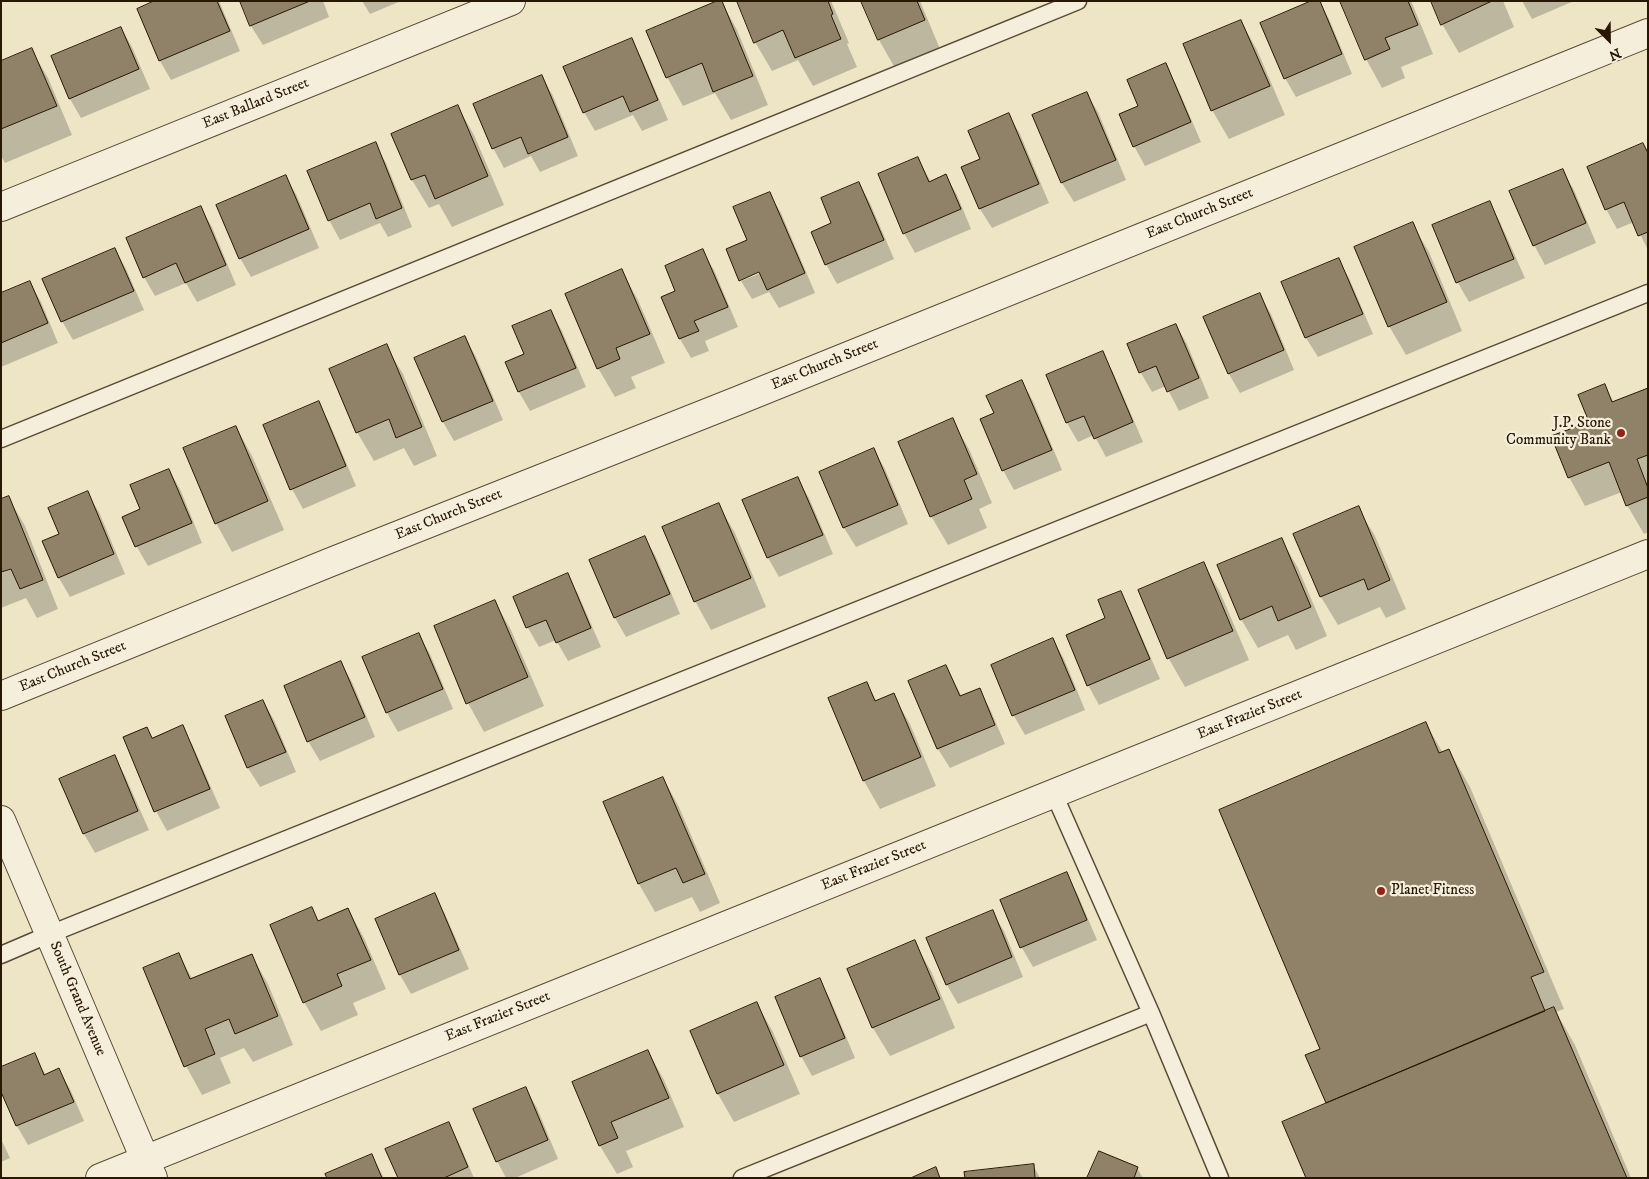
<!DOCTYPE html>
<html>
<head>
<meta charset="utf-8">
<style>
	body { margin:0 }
	#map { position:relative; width:1649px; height:1179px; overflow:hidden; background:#eee5c7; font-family:"IM FELL DW Pica",serif }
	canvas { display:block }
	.frame { position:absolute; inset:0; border:2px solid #281703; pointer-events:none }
	.north { position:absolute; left:1584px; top:15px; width:50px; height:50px; -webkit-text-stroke:4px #f4eedb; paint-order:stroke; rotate:157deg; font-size:14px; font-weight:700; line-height:20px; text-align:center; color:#281703 }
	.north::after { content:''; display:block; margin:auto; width:18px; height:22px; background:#281703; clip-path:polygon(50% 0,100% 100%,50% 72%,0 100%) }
</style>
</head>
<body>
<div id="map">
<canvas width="1649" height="1179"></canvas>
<div class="frame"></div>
<div class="north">N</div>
</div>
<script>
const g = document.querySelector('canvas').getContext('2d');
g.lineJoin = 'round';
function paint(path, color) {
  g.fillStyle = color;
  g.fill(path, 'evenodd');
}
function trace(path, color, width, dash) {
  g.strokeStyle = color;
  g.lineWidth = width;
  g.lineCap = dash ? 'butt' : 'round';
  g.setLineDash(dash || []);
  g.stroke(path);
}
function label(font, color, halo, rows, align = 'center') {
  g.font = font + ' "IM FELL DW Pica",serif';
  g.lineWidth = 4.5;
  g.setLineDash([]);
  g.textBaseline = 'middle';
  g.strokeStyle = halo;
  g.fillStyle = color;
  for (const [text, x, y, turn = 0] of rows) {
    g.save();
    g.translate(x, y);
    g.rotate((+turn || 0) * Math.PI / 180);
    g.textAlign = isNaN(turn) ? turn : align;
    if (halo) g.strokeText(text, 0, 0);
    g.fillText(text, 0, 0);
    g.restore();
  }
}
paint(new Path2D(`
	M157 1H219L240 51 171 80 160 61 138 9Z
	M241 1H323L329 17 263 45 251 26Z
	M362 1H401L370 14Z
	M721 1 737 30 768 105 731 120 715 93 683 106 667 77Z
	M738 1H831L849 43 847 44 857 67 813 86 798 60 772 71 755 42Z
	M863 1H920L940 49 895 68 879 40Z
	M1319 1 1329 19 1352 74 1296 97 1285 78Z
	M1341 1H1411L1433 54 1401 67 1405 78 1382 88 1366 59Z
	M1432 1H1503L1514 27 1459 53 1442 24Z
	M1522 1H1574L1532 19Z
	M1241 21 1257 50 1285 115 1229 139 1212 110Z
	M121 28 132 47 150 89 81 118 70 99 53 57Z
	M631 40 642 59 668 120 642 131 633 115 595 131 584 112Z
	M31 49 48 78 72 135 5 163 1 156V62Z
	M1165 65 1176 84 1201 142 1145 166 1134 146 1140 107Z
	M542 76 553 96 578 156 540 172 531 156 504 168 493 148Z
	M1086 93 1098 112 1126 180 1074 202 1062 183 1034 115Z
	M458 107 474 135 504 205 452 227 439 204 429 208 412 180 393 134Z
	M1009 115 1020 134 1049 203 992 228 980 209 963 167 981 160Z
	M375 144 386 163 412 227 388 237 380 223 340 240 329 220Z
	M1648 153V250L1634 222 1617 229 1606 209Z
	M918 159 931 182 946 176 957 195 971 229 915 253 904 233Z
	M1562 170 1574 190 1596 243 1545 265 1534 245Z
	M286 177 297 196 319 248 251 277 240 258Z
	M859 183 870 203 894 259 837 284 826 264 833 224Z
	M769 193 781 213 815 293 779 308 769 292 752 299 741 281 766 271 765 268 741 279V280L727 250 748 241Z
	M1489 202 1500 222 1525 278 1469 302 1458 283 1434 226Z
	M201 208 212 227 236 285 197 302 186 283 155 296 144 277Z
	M1412 224 1429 252 1462 331 1406 355 1389 326Z
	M115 249 126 269 144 310 73 340 62 321Z
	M702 251 714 270 738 327 705 341 709 351 691 358 680 339 663 298 677 292Z
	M1338 259 1349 278 1373 334 1318 357 1306 338 1283 282Z
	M622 271 638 300 665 363 631 377 636 388 615 397 598 368Z
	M30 282 41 302 58 343 1 367V294Z
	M1260 295 1271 314 1294 370 1240 393 1229 374Z
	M551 311 562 331 586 387 530 411 519 392 506 362 525 354Z
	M1176 325 1187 344 1209 398 1179 411 1166 386 1152 392 1141 373 1129 345Z
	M465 337 476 357 503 420 454 441 443 422 416 358Z
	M386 346 403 374 437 456 414 466 404 448 374 461 357 432Z
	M1102 353 1113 372 1143 442 1106 457 1094 435 1078 442 1067 423 1048 376Z
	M1022 382 1033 401 1062 470 1014 490 1003 470 995 414Z
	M1605 386 1614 403 1648 389V532L1644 534 1627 505 1622 492 1585 506 1569 477Z
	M318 403 329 422 356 486 303 509 292 489 264 425Z
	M952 420 969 449 992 503 979 509 987 528 948 545 931 516 900 442Z
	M236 427 252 456 284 530 232 552 216 523Z
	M874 450 885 469 908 524 856 547 844 528 821 472Z
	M169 470 180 489 202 543 148 566 137 547 124 517 142 510Z
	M797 478 809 498 833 554 779 577 768 558 744 501Z
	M87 493 99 512 125 574 70 597 59 578 44 541 61 534Z
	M8 497 25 526 58 609 37 618 26 598 1 608V500Z
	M718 504 735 533 766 607 711 630 695 601Z
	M1358 508 1375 536 1406 609 1386 618 1380 607 1338 625 1321 597 1295 535Z
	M645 538 656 557 680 614 626 637 615 618Z
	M1281 539 1298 568 1327 636 1296 650 1288 635 1258 648 1241 619Z
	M1203 563 1220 592 1249 660 1185 687 1169 659 1140 590Z
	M567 575 578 594 601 647 568 661 556 640 539 647 528 628 515 597Z
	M1120 592 1131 612 1160 679 1099 705 1088 685Z
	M495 602 511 630 544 706 484 732 468 703Z
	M419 635 430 654 453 709 398 732 387 713Z
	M1053 640 1064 659 1085 710 1025 735 1014 716 992 666Z
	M341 663 352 682 375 737 320 761 308 741Z
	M946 666 962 697 979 689 990 709 1005 744 950 768 938 749 910 682Z
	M867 683 877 702 893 695 910 724 936 786 880 809 864 781Z
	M263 701 274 720 296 772 260 787 248 768 227 717Z
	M1426 724 1443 753 1449 750 1470 787 1564 1009 1556 1012 1575 1045 1631 1178H1307L1327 1104 1307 1056 1321 1049Z
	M182 727 193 746 220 808 167 831 156 811Z
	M114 757 125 776 149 830 95 853 84 834 61 779Z
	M663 778 679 807 720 903 700 912 692 897 655 912 639 884Z
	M1066 874 1077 893 1097 940 1033 967 1022 948 1002 901Z
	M434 895 445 914 469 969 411 994 400 975 376 919Z
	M312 909 319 922 348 909 364 938 386 989 353 1003 358 1015 321 1031 304 1002Z
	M992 912 1004 931 1023 977 958 1004 947 985 928 939Z
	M914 942 931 971 955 1028 890 1056 873 1028 849 970Z
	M179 955 193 980 251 955 268 984 293 1045 253 1062 244 1048 220 1058 231 1083 202 1095 186 1066Z
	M819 980 830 999 855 1058 812 1076 801 1056Z
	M757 1004 773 1032 800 1094 734 1122 718 1094Z
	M648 1051 664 1080 684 1127 626 1151 633 1167 617 1174 600 1146 573 1083Z
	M34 1054 46 1075 59 1070 70 1089 84 1121 28 1145 17 1126 1 1089Z
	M526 1089 537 1108 558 1159 515 1178H506L497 1161Z
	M448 1123 459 1143 474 1178H399Z
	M1 1139 10 1158 1 1162Z
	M372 1156 384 1178H328Z
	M1033 1165 1040 1178H966Z
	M1137 1168 1143 1178H1089Z`), '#0003');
const building = new Path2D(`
	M154 1H217L230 31 159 61 137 9Z
	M240 1H310L250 26Z
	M717 1H722L753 76 713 92 702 63 666 78 646 31Z
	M737 1H828L833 14 831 15 841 39 795 58 783 30 754 43Z
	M861 1H917L925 20 878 40Z
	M1311 1H1320L1342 54 1284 79 1260 23Z
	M1340 1H1408L1418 25 1385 38 1390 49 1365 60Z
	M1431 1H1492L1441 25Z
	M1241 20 1270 86 1211 111 1183 44Z
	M121 27 139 69 69 99 51 56Z
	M632 38 658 100 630 112 623 96 583 113 563 67Z
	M32 48 57 106 1 129V61Z
	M1166 63 1191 122 1133 147 1119 114 1138 106 1127 80Z
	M542 75 568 137 528 154 521 137 492 149 473 104Z
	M1087 92 1116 160 1061 183 1032 115Z
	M458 105 488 176 435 199 425 175 411 180 391 134Z
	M1009 113 1039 184 979 209 961 167 980 159 968 131Z
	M376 142 402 208 376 219 370 203 328 221 307 171Z
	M1643 143 1648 153V232L1638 236 1624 202 1605 210 1587 167Z
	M918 157 929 182 946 174 961 209 903 234 878 174Z
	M1563 169 1586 223 1533 246 1509 191Z
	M286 175 309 229 239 259 216 205Z
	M859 182 884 240 825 265 811 232 831 223 821 198Z
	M770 192 805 273 767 290 759 272 739 281 726 249 747 240 733 207Z
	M1490 201 1514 259 1456 283 1432 225Z
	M201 206 226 265 185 283 176 263 143 278 126 238Z
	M1413 222 1447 302 1388 327 1354 247Z
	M115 248 134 291 61 322 42 279Z
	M703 249 728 307 694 321 699 331 679 339 661 297 675 291 665 266Z
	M1339 258 1363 314 1305 338 1281 282Z
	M622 269 650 334 616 348 620 359 597 369 565 294Z
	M30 281 48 323 1 343V293Z
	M1260 293 1284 350 1228 374 1203 317Z
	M551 310 576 368 518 392 505 362 524 354 512 326Z
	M1176 324 1199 378 1167 392 1156 366 1139 373 1127 344Z
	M465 336 493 401 442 422 414 358Z
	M387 344 422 427 396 438 389 419 356 433 329 369Z
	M1103 351 1133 422 1094 439 1084 416 1066 423 1046 375Z
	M1022 380 1052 450 1002 471 980 419 994 413 986 396Z
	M1605 384 1612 402 1648 388V455L1637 459 1648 488V497L1626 506 1609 462 1568 478 1551 436 1589 422 1578 395Z
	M319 401 346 466 290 490 263 425Z
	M953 418 977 474 964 480 972 499 930 517 898 442Z
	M236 426 268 501 215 524 183 448Z
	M874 448 898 505 843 528 819 472Z
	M169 469 192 523 135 547 122 517 140 509 130 485Z
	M798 477 823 535 767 558 742 500Z
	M88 491 114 554 58 578 42 541 59 534 48 508Z
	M9 496 43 580 20 589 11 569 1 572V499Z
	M719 503 751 578 694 602 662 527Z
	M1359 506 1390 580 1368 590 1364 579 1320 597 1293 534Z
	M645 536 670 594 614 618 589 560Z
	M1282 538 1311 607 1278 621 1272 606 1240 620 1217 565Z
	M1204 562 1233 631 1167 659 1138 590Z
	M568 573 591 628 556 643 546 620 526 628 513 597Z
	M1121 591 1150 659 1087 686 1066 635 1105 618 1098 600Z
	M495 600 528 677 466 704 434 626Z
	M419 633 443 689 386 713 362 657Z
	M1053 638 1075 690 1012 716 991 665Z
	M341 661 365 717 307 742 284 686Z
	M946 665 960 696 980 688 995 725 937 749 908 681Z
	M867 682 875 701 894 693 921 757 863 781 828 698Z
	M263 700 286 752 247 768 225 716Z
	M1426 722 1439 753 1449 749 1544 972 1531 977 1545 1011 1326 1103 1305 1055 1320 1049 1219 810Z
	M183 725 210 789 154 812 123 737 147 727 152 738Z
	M115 755 138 811 83 834 59 779Z
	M663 777 705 874 683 883 676 868 638 884 603 802Z
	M1067 872 1087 920 1020 948 1000 900Z
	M435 893 459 950 399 975 375 919Z
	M312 907 318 921 348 908 371 960 337 974 342 986 303 1003 270 925Z
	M993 910 1012 957 946 985 926 938Z
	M915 940 940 999 872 1028 847 969Z
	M179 953 190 979 252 954 278 1016 235 1034 229 1019 205 1029 215 1054 184 1067 143 968Z
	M820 978 845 1038 800 1057 775 997Z
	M757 1002 784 1065 717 1094 690 1031Z
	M1554 1007 1627 1178H1306L1282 1122Z
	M648 1050 669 1098 611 1122 618 1138 599 1146 572 1082Z
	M35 1053 44 1075 59 1068 74 1102 16 1126 1 1092V1067Z
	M526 1087 548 1140 496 1162 473 1109Z
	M449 1122 468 1167 444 1178H398L385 1149Z
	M1099 1151 1138 1167 1134 1178H1087Z
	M372 1154 382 1178H327L325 1174Z
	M1034 1164 1035 1178H965L964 1172Z
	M936 1167 940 1178H911Z`);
paint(building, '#8f8269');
trace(building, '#281703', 1);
const lane = new Path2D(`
	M1 439 1078 1
	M1054 794 1151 1013 1220 1178
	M1 955 50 934 1648 293
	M742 1178 1151 1013`);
const street = new Path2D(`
	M1 207 511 1
	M1 696 331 562 737 401 1648 33
	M1 820 153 1178
	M100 1178 1648 554`);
trace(lane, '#5a4a34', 19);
trace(street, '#5a4a34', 30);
trace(lane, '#f4eedb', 16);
trace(street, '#f4eedb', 28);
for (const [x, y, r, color] of [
	[1621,433,5,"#8f2418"],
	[1381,891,5,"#8f2418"]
]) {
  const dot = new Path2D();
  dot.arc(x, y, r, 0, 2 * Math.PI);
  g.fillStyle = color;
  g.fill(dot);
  trace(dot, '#f4eedb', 2);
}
label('15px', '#281703', '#f4eedb', [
	["East Ballard Street",256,104,-22],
	["East Church Street",1200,214,-22],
	["East Church Street",825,365,-22],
	["East Church Street",449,515,-22],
	["East Church Street",73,667,-22],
	["East Frazier Street",1250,715,-22],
	["East Frazier Street",874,866,-22],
	["South Grand Avenue",77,999,67],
	["East Frazier Street",498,1017,-22]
]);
label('15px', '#281703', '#f4eedb', [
	["J.P. Stone",1611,424],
	["Community Bank",1611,441],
	["Planet Fitness",1391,891,"left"]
], 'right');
</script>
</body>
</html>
